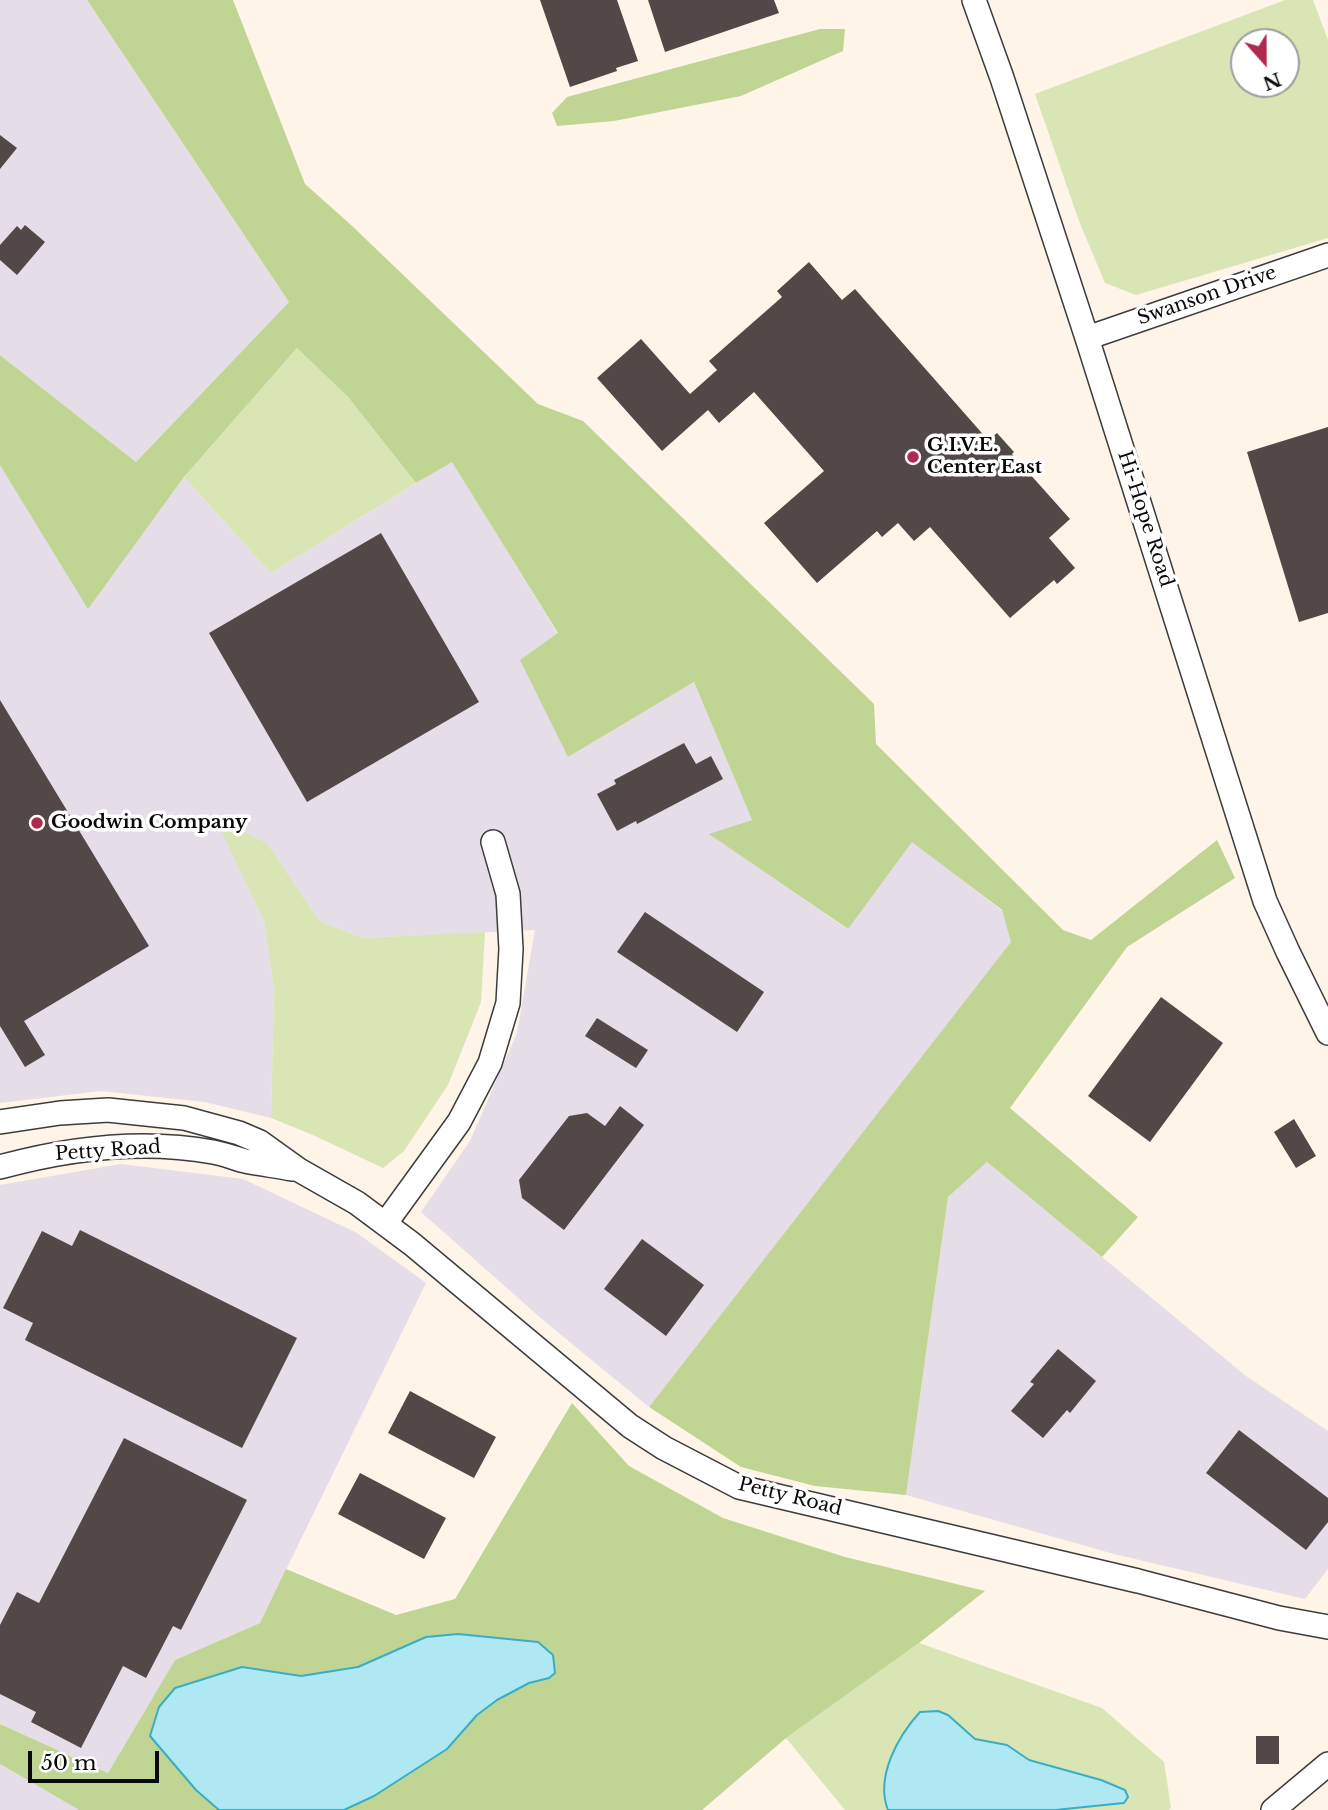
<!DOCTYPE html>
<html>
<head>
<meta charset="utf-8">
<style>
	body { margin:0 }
	#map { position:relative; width:1328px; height:1810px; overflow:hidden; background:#fef4e7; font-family:"Libre Baskerville",serif }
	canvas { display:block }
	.north { position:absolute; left:1230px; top:28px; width:70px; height:70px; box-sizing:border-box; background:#fff; border:2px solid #9d9d9d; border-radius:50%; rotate:159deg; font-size:19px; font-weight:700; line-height:28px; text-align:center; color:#090909 }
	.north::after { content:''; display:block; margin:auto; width:24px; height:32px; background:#b02a4f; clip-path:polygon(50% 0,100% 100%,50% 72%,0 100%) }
	.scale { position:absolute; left:28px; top:1751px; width:131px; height:32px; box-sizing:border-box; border:4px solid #090909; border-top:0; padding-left:9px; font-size:21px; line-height:24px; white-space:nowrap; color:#090909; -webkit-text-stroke:5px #fff; paint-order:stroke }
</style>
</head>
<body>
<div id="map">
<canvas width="1328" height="1810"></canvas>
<div class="north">N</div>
<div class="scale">50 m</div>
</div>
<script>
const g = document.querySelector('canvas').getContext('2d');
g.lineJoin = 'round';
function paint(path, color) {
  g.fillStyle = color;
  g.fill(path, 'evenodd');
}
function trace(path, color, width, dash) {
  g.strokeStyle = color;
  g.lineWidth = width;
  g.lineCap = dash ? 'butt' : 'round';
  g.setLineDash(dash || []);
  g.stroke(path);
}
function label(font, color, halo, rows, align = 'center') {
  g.font = font + ' "Libre Baskerville",serif';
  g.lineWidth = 7;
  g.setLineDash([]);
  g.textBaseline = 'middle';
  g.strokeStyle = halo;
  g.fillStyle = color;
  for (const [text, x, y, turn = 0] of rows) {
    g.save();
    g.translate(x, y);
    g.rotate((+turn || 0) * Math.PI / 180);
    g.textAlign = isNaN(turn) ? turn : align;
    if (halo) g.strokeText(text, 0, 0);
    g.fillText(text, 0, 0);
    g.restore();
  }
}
paint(new Path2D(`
	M0 0H87L289 302 136 462 0 355Z
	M452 461 558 634 568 757 694 682 752 820 710 834 847 929 912 841 1002 911 1012 942 649 1407 543 1320 421 1212 470 1141 517 1033 535 930 363 938 319 921 267 843 216 819 264 921 274 989 271 1118 205 1102 101 1091 0 1103V463L88 608 184 477 271 573Z
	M987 1162 1246 1376 1328 1431V1569L1305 1599 1114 1554 906 1495 948 1197Z
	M121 1164 243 1179 357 1233 426 1283 260 1623 175 1660 108 1773 0 1724V1185Z
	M0 1764 79 1810H0Z`), '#e5dde8');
paint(new Path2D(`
	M1285 0H1313L1328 40V238L1136 295 1105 283 1079 221 1035 94ZM1244 42H1286V84H1244Z
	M297 348 348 397 416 483 271 573 184 477Z
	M215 818 267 843 319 921 363 938 485 932 481 1002 448 1085 404 1151 383 1168 313 1135 271 1118 274 989 264 921Z
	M919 1643 1102 1708 1164 1762 1171 1808 1168 1810H1055L1124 1803 1101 1780 1029 1760 1007 1745 975 1739 948 1715 938 1711 920 1712C897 1736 876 1776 888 1810H845L786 1738Z`), '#d9e5b4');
paint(new Path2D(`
	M87 0H233L305 184 350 224 538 404 583 421 874 704 876 744 1063 930 1091 940 1217 840 1235 878 1127 947 1010 1108 1138 1217 1102 1257 987 1162 948 1197 906 1495 815 1486 741 1467 649 1407 1011 942 1002 910 912 842 848 929 709 834 752 820 694 682 568 757 520 660 558 633 452 462 416 483 348 397 297 348 184 477 88 609 0 465V355L136 462 289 302Z
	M820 29H845L843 51 741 96 614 121 557 126 552 113 567 97Z
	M572 1403 629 1466 723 1518 845 1557 985 1591 919 1643 786 1738 702 1810H79L0 1764V1724L108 1773 175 1660 260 1623 286 1569 396 1615 455 1599Z`), '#c0d594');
const water = new Path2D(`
	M458 1634 538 1642 553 1655 555 1673 549 1678 529 1683 497 1700 477 1715 447 1749 374 1796 344 1810H219L196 1790 150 1736 159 1707 175 1688 242 1667 301 1676 358 1667 426 1637Z
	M938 1711 948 1715 975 1739 1007 1745 1029 1760 1101 1780 1125 1790 1128 1797 1124 1803 1055 1810H888C875 1777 898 1736 920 1712Z`);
paint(water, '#afe8f2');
trace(water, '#3aadc5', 2);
paint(new Path2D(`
	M540 0H617L638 61 616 68 617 71 570 87Z
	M648 0H774L779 13 665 52Z
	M0 135 17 148 0 169Z
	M25 225 45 242 17 275 0 260V245L17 226 21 230Z
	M809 262 842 300 855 289 988 440 997 433 1014 452 1012 454 1070 519 1049 538 1075 568 1057 584 1054 580 1010 618 930 527 914 541 898 523 882 537 877 531 817 583 764 523 824 471 754 392 719 423 708 410 662 451 597 378 641 339 690 394 717 370 709 361 782 297 777 291Z
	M1328 427V613L1299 622 1247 452Z
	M381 533 479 702 307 802 209 633Z
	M0 700 149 946 24 1021 45 1055 25 1067 0 1026Z
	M684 743 696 764 711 756 723 779 637 824 636 821 617 831 597 794 616 784 614 780Z
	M645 912 764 992 737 1032 617 952Z
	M1161 997 1223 1043 1150 1142 1088 1096Z
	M597 1018 648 1050 636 1068 585 1036Z
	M620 1106 644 1125 564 1230 522 1198 519 1180 569 1116 587 1113 605 1126Z
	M1294 1119 1316 1156 1296 1168 1274 1132Z
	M80 1230 297 1338 242 1448 25 1340 33 1323 3 1308 42 1231 72 1246Z
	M642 1239 704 1285 666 1336 604 1289Z
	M1058 1349 1096 1381 1070 1413 1067 1410 1043 1438 1011 1411 1034 1384 1030 1382Z
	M410 1391 496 1437 474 1478 388 1433Z
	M1239 1430 1328 1498V1522L1306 1550 1206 1473Z
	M124 1438 247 1500 181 1630 173 1626 146 1678 123 1666 81 1748 31 1722 36 1712 0 1694V1625L17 1592 39 1603Z
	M360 1473 446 1518 424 1559 338 1514Z
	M1256 1736H1279V1764H1256Z`), '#514847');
const minor = new Path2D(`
	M974 0 1002 78 1087 338 1265 901 1288 952 1328 1033
	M1087 338 1328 255
	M0 1122 60 1113 108 1110 184 1118 239 1133 260 1142 299 1170 357 1203 412 1244 630 1426 664 1448 739 1487 1138 1581 1279 1618 1328 1627
	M0 1167C69 1148 142 1139 213 1152 224 1154 234 1158 245 1161 260 1164 276 1166 292 1169
	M385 1224 459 1122 490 1063 508 1003 511 949 508 894 493 842
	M1273 1810 1328 1764`);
trace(minor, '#3c3c3c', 26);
trace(minor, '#fff', 23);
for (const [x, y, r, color] of [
	[913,457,7,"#b02a4f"],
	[37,823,7,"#b02a4f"]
]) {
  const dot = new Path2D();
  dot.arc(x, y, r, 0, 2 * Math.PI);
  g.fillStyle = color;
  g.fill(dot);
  trace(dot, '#fff', 2.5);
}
label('19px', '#090909', '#fff', [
	["Swanson Drive",1207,296,-19],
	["Hi-Hope Road",1145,519,72],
	["Petty Road",108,1151,-4],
	["Petty Road",790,1497,14]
]);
label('bold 19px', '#090909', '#fff', [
	["G.I.V.E.",927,446],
	["Center East",927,468],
	["Goodwin Company",51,823]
], 'left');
</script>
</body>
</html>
